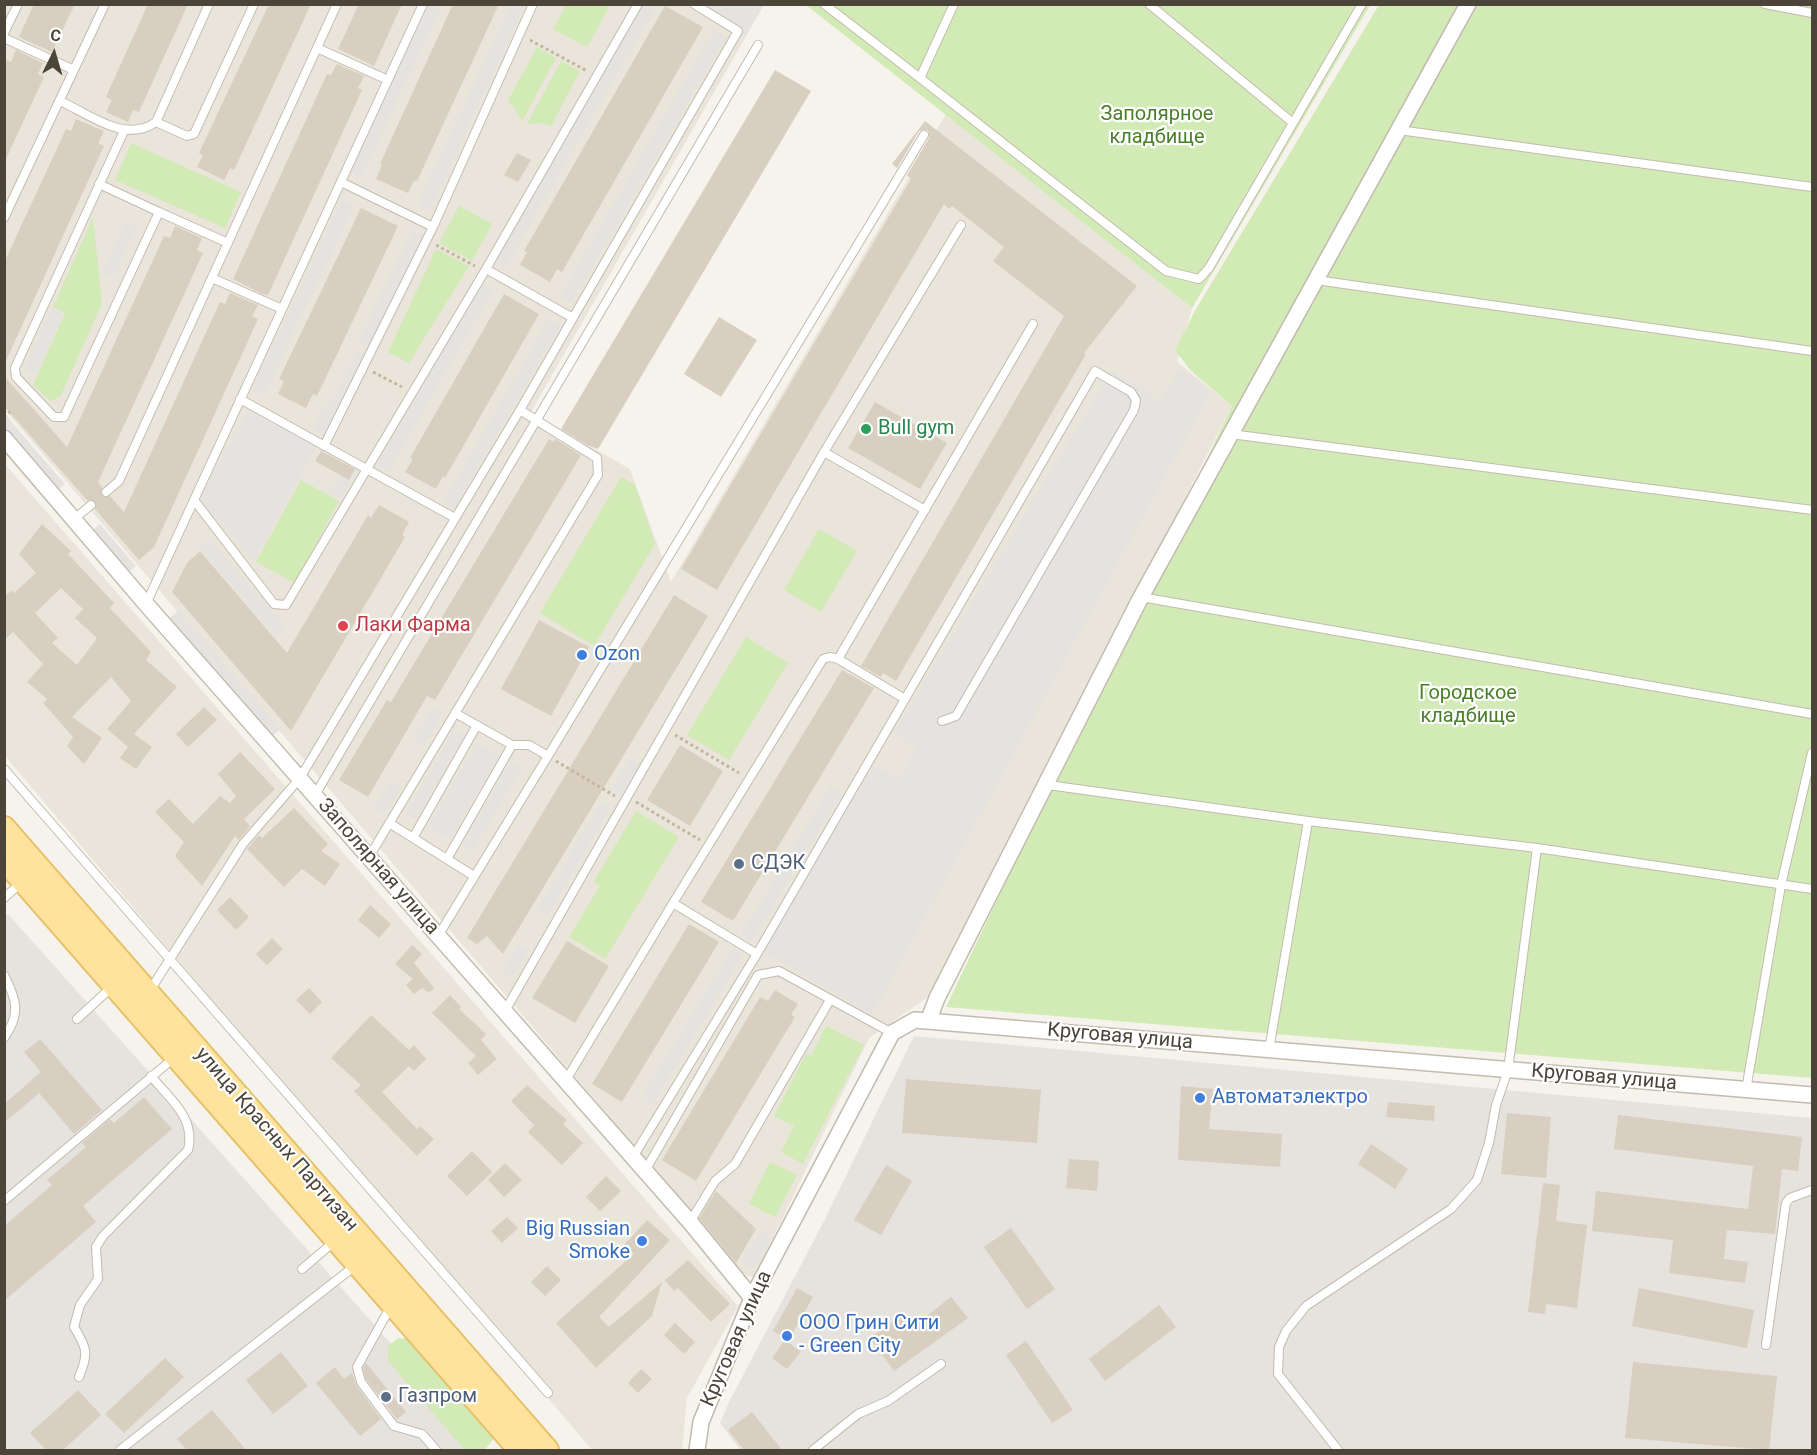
<!DOCTYPE html>
<html>
<head>
<meta charset="utf-8">
<style>
	body { margin:0 }
	#map { position:relative; width:1817px; height:1455px; overflow:hidden; background:#f6f3ec; font-family:Roboto,sans-serif }
	canvas { display:block }
	.frame { position:absolute; inset:0; border:6px solid #4b4439; pointer-events:none }
	.north { position:absolute; left:24px; top:24px; width:60px; height:60px; -webkit-text-stroke:4px #fff; paint-order:stroke; rotate:5deg; font-size:16px; font-weight:700; line-height:24px; text-align:center; color:#4b4439 }
	.north::after { content:''; display:block; margin:auto; width:21px; height:27px; background:#4b4439; clip-path:polygon(50% 0,100% 100%,50% 72%,0 100%) }
</style>
</head>
<body>
<div id="map">
<canvas width="1817" height="1455"></canvas>
<div class="frame"></div>
<div class="north">С</div>
</div>
<script>
const g = document.querySelector('canvas').getContext('2d');
g.lineJoin = 'round';
function paint(path, color) {
  g.fillStyle = color;
  g.fill(path, 'evenodd');
}
function trace(path, color, width, dash) {
  g.strokeStyle = color;
  g.lineWidth = width;
  g.lineCap = dash ? 'butt' : 'round';
  g.setLineDash(dash || []);
  g.stroke(path);
}
function label(font, color, halo, rows, align = 'center') {
  g.font = font + ' Roboto,sans-serif';
  g.lineWidth = 4.5;
  g.setLineDash([]);
  g.textBaseline = 'middle';
  g.strokeStyle = halo;
  g.fillStyle = color;
  for (const [text, x, y, turn = 0] of rows) {
    g.save();
    g.translate(x, y);
    g.rotate((+turn || 0) * Math.PI / 180);
    g.textAlign = isNaN(turn) ? turn : align;
    if (halo) g.strokeText(text, 0, 0);
    g.fillText(text, 0, 0);
    g.restore();
  }
}
paint(new Path2D(`
	M4 5H764L531 412 630 469 671 582 946 114 1192 308 1177 362 1232 406 931 995 869 1038 754 1278 735 1271 690 1211 5 410Z
	M4 463 738 1306 687 1398 682 1450H592L5 756Z`), '#eae5da');
paint(new Path2D(`
	M8 914 486 1450H5L4 917Z
	M914 1036 1812 1118V1450H740L720 1423 729 1402 823 1223Z`), '#e6e2dd');
paint(new Path2D(`
	M566 5H610L587 47 553 29Z
	M806 5H1370L1192 308Z
	M1379 5H1812V1078L946 1007 1232 406 1191 371 1175 350 1196 309Z
	M537 47 556 58 522 121 514 107 507 102Z
	M561 61 580 71 551 126 542 123 527 124Z
	M131 143 241 192 225 228 115 180Z
	M459 206 492 224 472 261 439 243Z
	M93 217 102 304 60 397 51 401 33 385 65 313 53 307Z
	M436 249 469 266 409 363 388 352Z
	M621 477 635 485 655 544 594 646 540 613Z
	M301 480 339 501 295 583 256 562Z
	M819 529 857 551 821 612 784 590Z
	M746 637 788 663 729 760 687 735Z
	M636 811 679 837 605 959 569 937 600 886 594 881Z
	M826 1026 864 1045 803 1164 781 1152 794 1126 774 1116 806 1054 811 1056Z
	M770 1162 797 1175 775 1217 749 1204Z
	M398 1338 408 1339 494 1438 485 1450H465L388 1361V1346Z`), '#d2eab5');
paint(new Path2D(`
	M428 5H442L361 178 350 172Z
	M511 5H525L430 210 418 204Z
	M642 5H657L505 267 494 260Z
	M703 5H764L746 35Z
	M714 30 726 37 571 303 560 297Z
	M342 200 354 206 264 395 252 390Z
	M126 220 138 225 114 277 103 272Z
	M413 230 425 236 369 347 358 341Z
	M483 282 494 288 388 472 377 465Z
	M52 308 63 314 36 375 24 369Z
	M549 319 560 326 454 509 443 503Z
	M358 351 368 356 340 411 336 409 324 434 313 428 326 403 330 405Z
	M1180 369 1211 391 872 1014 763 951 874 765 899 780 918 748 894 732 1112 371 1161 401Z
	M248 410 316 447 254 560 200 499Z
	M4 413 65 484 57 491 5 430Z
	M345 465 356 472 341 498 330 492Z
	M100 524 136 566 128 573 92 531Z
	M209 539 286 627 276 636 199 547Z
	M178 611 280 729 271 738 168 619Z
	M433 707 443 713 423 746 413 740Z
	M454 730 464 736 416 820 406 814Z
	M477 743 499 755 450 839 428 827Z
	M630 758 641 764 621 796 611 790Z
	M511 762 521 768 472 852 462 846Z
	M392 781 401 787 384 814 374 808Z
	M831 786 841 793 802 859 791 852Z
	M600 803 610 809 547 916 537 911Z
	M781 869 792 875 751 942 741 935Z
	M518 945 528 951 512 977 502 971Z
	M733 948 743 955 652 1105 641 1099Z
	M761 1230 772 1237 753 1269 742 1263Z`), '#e5e3e0');
paint(new Path2D(`
	M34 4H75L52 52 19 37Z
	M148 4H188L139 112 133 110 128 122 106 112 112 100 106 97Z
	M269 4H311L234 170 230 168 224 180 197 167 203 155 199 153Z
	M359 4H402L374 66 338 49Z
	M453 4H499L417 181 414 180 408 193 376 179 382 165 380 164Z
	M665 6 703 27 562 272 557 269 550 282 520 265 527 252 524 251Z
	M16 50 43 63 38 74 44 77 4 163V59L11 62Z
	M337 64 364 76 358 88 362 90 268 295 262 294 233 279 327 74 331 75Z
	M775 70 811 91 598 449 587 445 561 429Z
	M76 119 104 131 98 143 104 146 4 365V263L66 129 71 131Z
	M925 121 1137 286 1084 353 1086 354 896 681 883 673 881 677 861 666 1064 316 993 261 1004 247 952 206 949 209 944 204 717 590 681 569 911 179 907 175 929 138 928 130 919 131 897 168 892 164Z
	M517 153 531 160 518 182 504 175Z
	M361 208 398 226 317 396 313 394 306 408 278 394 284 381 279 379Z
	M175 226 202 238 197 250 203 253 98 482 102 487V496H110L124 512 220 302 225 304 230 293 258 305 252 316 258 319 154 547 139 560 95 509V501L87 500 4 406V376L67 447 164 236 170 238Z
	M504 294 539 314 445 478 443 476 436 489 405 472 413 459 410 458Z
	M719 317 757 340 721 397 684 374Z
	M875 402 947 443 920 489 848 448Z
	M549 439 554 442 555 439 581 455 435 700 427 696 368 797 339 780 387 700 391 702Z
	M321 451 355 469 349 480 315 461Z
	M379 505 409 522 402 535 405 537 291 731 172 592 187 563 200 551 287 653 368 515 371 518Z
	M42 524 71 551 68 554 114 603 110 608 151 652 146 660 177 687 134 734 152 747 136 769 120 758 128 747 107 729 131 701 111 677 72 717 102 738 84 764 67 746 73 737 43 703 47 699 27 682 43 664 13 632 4 640V597L12 590 14 593 36 573 19 554ZM61 588 83 609 75 618 97 638 77 665 52 643 58 638 35 613Z
	M674 595 708 616 503 954 487 936 477 944 467 938Z
	M539 620 589 647 551 716 501 689Z
	M842 670 874 688 733 921 701 902Z
	M204 707 217 720 188 747 176 734Z
	M680 745 723 771 690 826 647 800Z
	M240 752 275 789 244 819 250 826 239 840 235 836 202 886 175 856 184 842 155 812 169 799 193 824 220 796 230 803 236 796 218 774Z
	M294 808 328 844 321 851 340 864 325 886 302 869 284 887 247 849 259 835 262 838Z
	M230 897 249 917 236 930 217 910Z
	M370 905 391 924 379 938 358 920Z
	M689 924 719 942 622 1102 592 1084Z
	M272 938 283 949 267 965 256 954Z
	M567 941 609 966 575 1023 532 998Z
	M412 945 422 954 414 963 434 988 429 993 422 988 414 994 406 985 413 979 395 964Z
	M309 988 322 1002 310 1014 296 1000Z
	M775 990 798 1004 791 1015 795 1017 696 1181 662 1160 760 997 768 1001Z
	M450 995 461 1007 459 1009 486 1034 481 1040 497 1059 478 1075 468 1063 476 1056 432 1013Z
	M371 1015 409 1050 414 1045 426 1059 414 1071 409 1066 382 1092 417 1129 420 1126 434 1139 417 1156 354 1091 361 1085 331 1058Z
	M40 1039 102 1110 74 1134 39 1093 4 1123V1104L41 1072 24 1052Z
	M906 1079 1041 1090 1037 1143 902 1133Z
	M527 1085 567 1120 563 1124 583 1143 562 1165 528 1132 534 1125 511 1101Z
	M1181 1086 1213 1089 1209 1129 1282 1134 1280 1167 1178 1160Z
	M144 1097 172 1129 83 1206 96 1222 4 1301V1226L52 1185 47 1180 86 1147 82 1143 110 1119 114 1123Z
	M1388 1102 1435 1106 1434 1121 1386 1117Z
	M1507 1113 1551 1117 1546 1178 1501 1174Z
	M1618 1115 1802 1137 1798 1171 1782 1169 1775 1234 1727 1230 1724 1259 1748 1262 1745 1283 1669 1273 1673 1240 1592 1231 1596 1191 1748 1209 1753 1166 1614 1149Z
	M1371 1144 1408 1169 1395 1189 1358 1164Z
	M472 1151 492 1172 467 1196 447 1176Z
	M1069 1159 1099 1161 1097 1191 1066 1188Z
	M505 1163 522 1180 504 1197 488 1180Z
	M886 1165 912 1181 881 1235 854 1220Z
	M606 1176 621 1191 600 1211 586 1197Z
	M1543 1183 1560 1185 1556 1221 1587 1225 1577 1308 1546 1304 1545 1314 1528 1312Z
	M716 1191 756 1229 736 1263 699 1218Z
	M507 1217 518 1228 502 1243 491 1231Z
	M647 1220 670 1240 599 1317 609 1327 662 1282 652 1316 596 1368 556 1323 634 1254 624 1245Z
	M1011 1228 1055 1289 1027 1309 984 1247Z
	M688 1260 730 1304 711 1322 678 1288 674 1291 665 1280Z
	M547 1266 561 1280 545 1296 531 1282Z
	M797 1288 813 1297 789 1340 773 1331Z
	M1639 1288 1754 1310 1747 1348 1632 1326Z
	M951 1297 968 1318 894 1371 870 1338 900 1316 910 1329Z
	M1159 1305 1176 1327 1105 1381 1089 1359Z
	M675 1323 695 1342 684 1354 664 1335Z
	M785 1340 801 1352 787 1369 772 1358Z
	M1026 1341 1073 1410 1052 1423 1006 1355Z
	M281 1352 308 1386 273 1414 246 1380Z
	M165 1358 184 1377 124 1433 105 1414Z
	M1633 1362 1777 1376 1769 1450 1625 1438Z
	M366 1363 406 1412 397 1419 366 1379 363 1368Z
	M335 1367 344 1379 352 1373 356 1385 381 1419 360 1436 316 1383Z
	M641 1369 652 1379 638 1393 628 1383Z
	M78 1390 101 1415 63 1450H46L30 1433Z
	M212 1410 246 1450H187L177 1439Z
	M752 1412 782 1450H744L728 1430Z`), '#d8cfc1');
const service = new Path2D(`
	M824 4 920 78 954 4
	M1149 4 1293 123
	M1765 4 1812 13
	M4 33 18 4
	M4 38 74 70
	M317 48 388 80
	M920 78 1166 271 1199 279 1209 268 1362 4
	M60 101C89 114 125 144 156 122L209 4
	M156 122 187 136 194 134 254 4
	M1399 130 1812 187
	M341 182 433 227
	M99 184 159 212 64 417H54L16 377 15 368 124 131
	M159 212 228 243
	M4 218 105 4
	M486 269 573 318
	M212 278 282 309
	M1316 280 1812 351
	M240 399 455 518
	M1231 434 1812 510
	M324 446 433 227 533 4
	M824 452 925 510
	M106 492 119 481 337 4
	M194 500 274 604 286 605 486 269 638 4
	M74 519 91 505
	M1141 597 1812 714
	M146 604 423 4
	M838 659 1033 324
	M905 699 1095 371 1131 392 1136 400 1134 410 956 716 942 721
	M548 756 924 135
	M4 769 548 1393
	M1048 785 1308 821 1537 848 1812 889
	M315 795 758 45
	M389 823 474 876
	M413 838 477 725
	M369 857 598 475 597 458 520 410
	M447 859 512 745
	M4 898 22 882
	M673 903 823 659 830 657 838 659 905 699 757 954
	M438 936 548 756 529 745H512L455 713
	M4 975C17 1000 21 1014 4 1038
	M149 992 243 844 300 778 520 410 738 31 694 4
	M505 1011 824 452 961 225
	M77 1019 113 986
	M1269 1050 1308 821
	M566 1080 673 903 757 954 633 1157
	M1746 1090 1781 885 1812 753
	M645 1171 758 975 779 971 892 1033
	M4 1201 175 1057
	M690 1222 715 1181 735 1164 830 1000
	M302 1269 335 1241
	M391 1306 357 1367 361 1382 394 1426 422 1434 436 1450
	M1766 1345 1786 1203 1790 1198 1812 1190
	M79 1377C89 1353 87 1348 74 1327L80 1305 98 1279 96 1247 103 1236 188 1150C196 1118 170 1099 151 1076
	M120 1450 356 1265
	M813 1450 858 1414 888 1401 941 1364
	M1338 1450 1278 1374 1279 1347 1286 1331 1306 1306 1451 1209 1477 1180 1489 1143 1496 1105 1508 1070 1537 848`);
const minor = new Path2D(`
	M4 438 146 604 690 1222 752 1298
	M929 1019 937 998 1141 597 1468 4
	M697 1450 701 1422 752 1298 892 1033 915 1020 1812 1095`);
const primary = new Path2D(`
	M4 828 547 1450
	M4 859 520 1450`);
trace(service, '#c2bbae', 10);
trace(minor, '#c2bbae', 18);
trace(primary, '#e6c16a', 26);
trace(new Path2D(`
	M530 40 587 71
	M436 245 475 266
	M373 372 402 387
	M4 417 10 412
	M675 735 739 773
	M556 761 615 796
	M636 802 700 840`), '#c4b79f', 3, [3, 3]);
trace(service, '#fff', 8);
trace(minor, '#fff', 15);
trace(primary, '#ffe39c', 22);
for (const [x, y, r, color] of [
	[866,429,6,"#2e9e5b"],
	[343,626,6,"#e0444e"],
	[582,655,6,"#3f7fe0"],
	[739,864,6,"#5c6f8a"],
	[1200,1098,6,"#3f7fe0"],
	[642,1241,6,"#3f7fe0"],
	[787,1336,6,"#3f7fe0"],
	[386,1397,6,"#5c6f8a"]
]) {
  const dot = new Path2D();
  dot.arc(x, y, r, 0, 2 * Math.PI);
  g.fillStyle = color;
  g.fill(dot);
  trace(dot, '#fff', 2);
}
label('20px', '#4a7f2a', '#fff', [
	["Заполярное",1157,115],
	["кладбище",1157,138],
	["Городское",1468,694],
	["кладбище",1468,717]
]);
label('20px', '#27864d', '#fff', [
	["Bull gym",878,429]
], 'left');
label('20px', '#be3a42', '#fff', [
	["Лаки Фарма",355,626]
], 'left');
label('20px', '#366cbe', '#fff', [
	["Ozon",594,655],
	["Автоматэлектро",1212,1098],
	["Big Russian",630,1230,"right"],
	["Smoke",630,1253,"right"],
	["ООО Грин Сити",799,1324],
	["- Green City",799,1347]
], 'left');
label('20px', '#4e5e75', '#fff', [
	["СДЭК",751,864],
	["Газпром",398,1397]
], 'left');
label('20px', '#4b4439', '#fff', [
	["Заполярная улица",378,867,49],
	["Круговая улица",1120,1037,5],
	["Круговая улица",1604,1078,5],
	["улица Красных Партизан",276,1140,49],
	["Круговая улица",737,1339,-66]
]);
</script>
</body>
</html>
